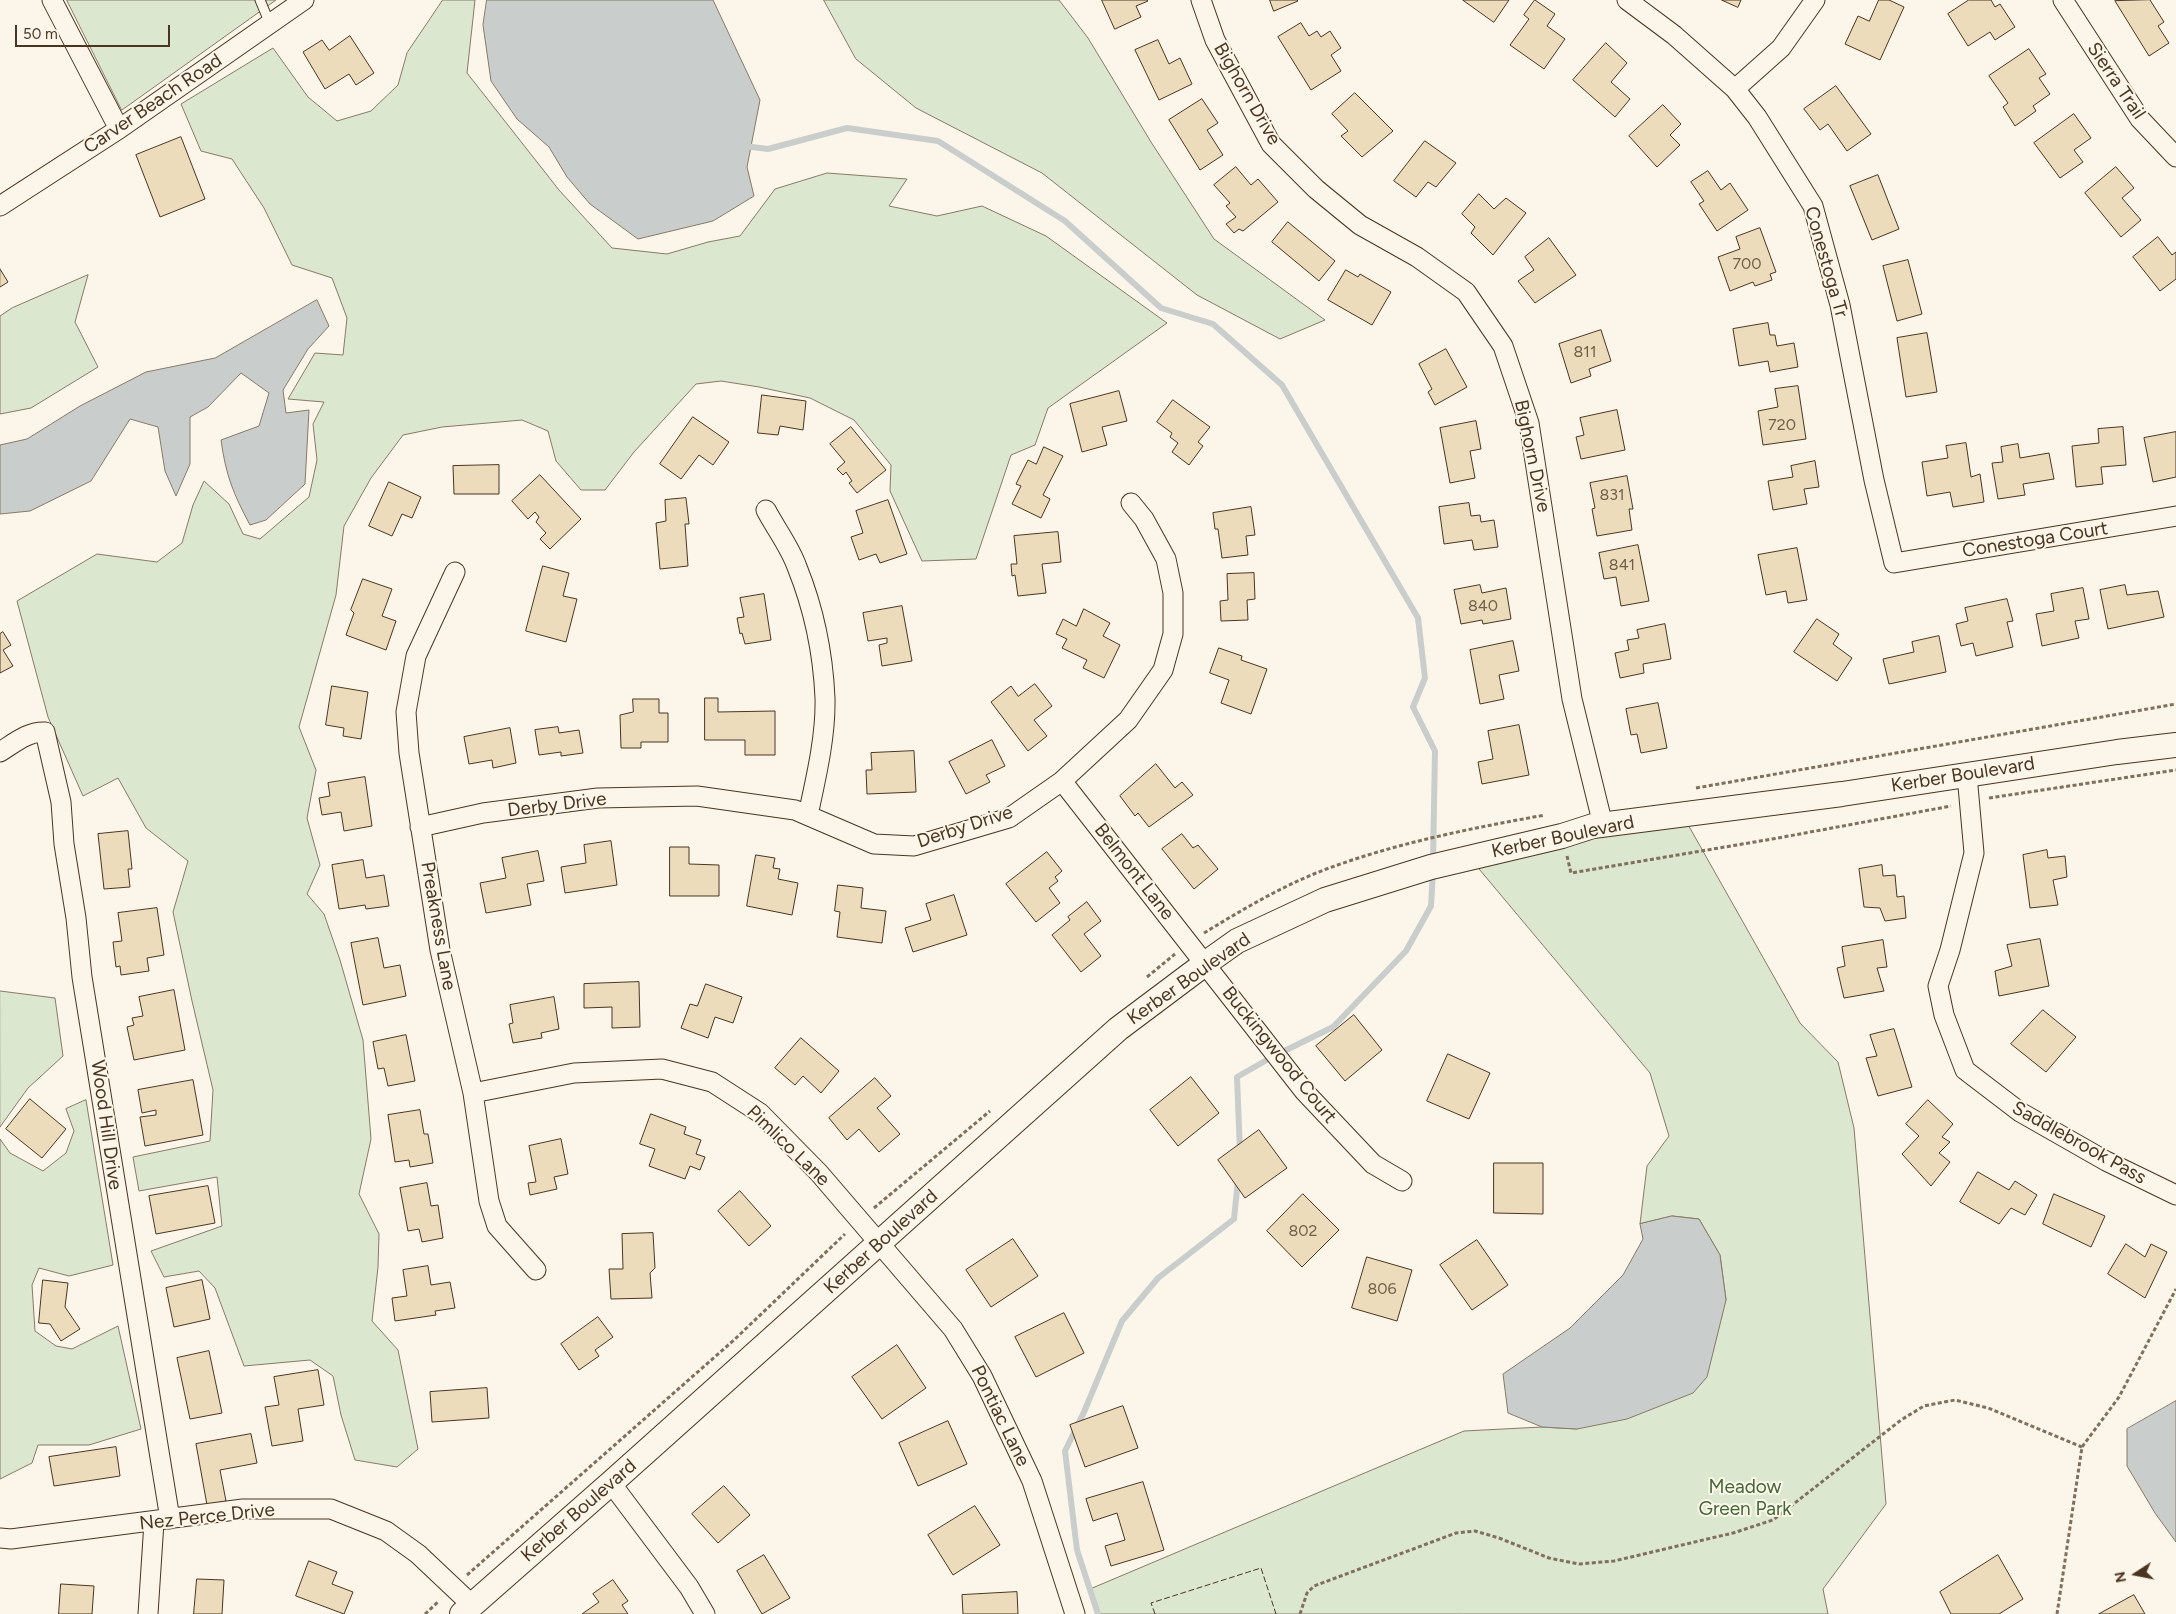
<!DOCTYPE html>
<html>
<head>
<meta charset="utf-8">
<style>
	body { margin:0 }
	#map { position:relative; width:2176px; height:1614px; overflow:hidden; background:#fbf6e9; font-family:Figtree,sans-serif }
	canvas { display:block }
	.north { position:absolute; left:2111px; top:1549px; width:50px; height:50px; -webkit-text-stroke:4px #fbf6e9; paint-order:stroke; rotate:259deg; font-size:14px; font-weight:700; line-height:20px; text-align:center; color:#4a3520 }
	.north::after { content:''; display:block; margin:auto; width:18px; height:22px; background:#4a3520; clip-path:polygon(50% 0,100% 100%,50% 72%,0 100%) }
	.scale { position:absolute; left:15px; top:25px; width:155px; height:22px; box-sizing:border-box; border:2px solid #4a3520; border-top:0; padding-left:6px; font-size:15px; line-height:18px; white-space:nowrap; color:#4a3520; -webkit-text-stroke:4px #fbf6e9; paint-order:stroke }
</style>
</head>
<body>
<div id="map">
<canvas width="2176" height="1614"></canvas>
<div class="north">N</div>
<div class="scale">50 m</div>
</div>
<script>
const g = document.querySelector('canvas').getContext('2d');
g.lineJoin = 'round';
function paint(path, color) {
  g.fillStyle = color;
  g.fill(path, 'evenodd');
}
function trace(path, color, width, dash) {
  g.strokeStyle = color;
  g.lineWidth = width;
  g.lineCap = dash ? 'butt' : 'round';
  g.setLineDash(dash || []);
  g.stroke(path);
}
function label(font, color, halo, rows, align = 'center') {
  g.font = font + ' Figtree,sans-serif';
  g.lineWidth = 4;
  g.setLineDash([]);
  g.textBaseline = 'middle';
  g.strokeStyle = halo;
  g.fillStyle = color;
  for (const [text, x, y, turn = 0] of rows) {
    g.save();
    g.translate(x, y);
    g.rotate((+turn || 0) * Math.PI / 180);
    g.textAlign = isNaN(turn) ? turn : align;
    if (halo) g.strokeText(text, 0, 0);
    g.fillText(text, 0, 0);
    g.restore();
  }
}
const green = new Path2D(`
	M67 0H276L122 110Z
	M443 0H475L467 73 559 190 612 248 667 254 708 242 740 236 775 189 827 173 907 179 889 206 937 216 982 206 1046 236 1167 323 1048 408 1035 445 1011 455 976 559 922 561 890 491 891 465 854 420 810 398 759 387 721 381 696 384 634 452 605 490H581L556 461 548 431 522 420 442 427 403 435 371 478 344 526 336 595 299 727 316 770 307 818 320 865 307 894 324 914 340 960 363 1040 371 1139 359 1194 379 1234 378 1267 372 1321 398 1350 418 1449 397 1467 355 1460 341 1415 333 1376 310 1360 244 1366 215 1288 199 1271 164 1277 151 1251 222 1226 217 1177 139 1191 133 1157 210 1141 213 1090 192 1001 173 912 188 861 146 828 118 778 83 796 48 717 17 601 97 554 157 562 182 543 193 505 204 481 229 504 243 534 260 539 309 497 317 460 313 424 324 402 288 399 315 353 343 355 347 318 332 278 292 265 264 208 232 159 201 151 181 104 273 48 308 97 337 121 371 111 398 85 407 53Z
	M824 0H1059L1088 38 1151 142 1214 239 1325 320 1280 339 1197 295 1042 173 916 108 856 59Z
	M88 275 75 322 98 367 31 408 0 414V316L12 308Z
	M1682 814 1800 1023 1838 1062 1854 1128 1886 1504 1823 1589 1828 1614H1097L1090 1589 1464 1431 1542 1427 1577 1429 1726 1300 1720 1255 1699 1219 1672 1216 1640 1224 1647 1166 1669 1136 1650 1073 1469 857Z
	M0 991 55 998 63 1056 28 1088 0 1127Z
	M86 1100 113 1265 69 1276 39 1268 32 1285 35 1331 56 1346 72 1349 118 1326 141 1429 89 1445H38L32 1463 0 1479V1139L10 1153 43 1171 66 1153 74 1131 66 1109Z`);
paint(green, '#dce7d0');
trace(green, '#887966', 1);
const water = new Path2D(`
	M487 0H713L760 100 747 167 754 196 713 221 638 239 590 204 567 177 549 147 517 119 491 81 483 25Z
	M317 300 329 326 308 349 283 390 286 413 309 410 305 484 266 520 250 525C233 493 226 476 221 440L259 426 269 393 241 373 208 407 190 417V464L176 496 165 471 158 427 130 419 91 481 30 511 0 514V445L27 439 80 406 146 372 215 358Z
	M1672 1216 1699 1219 1720 1255 1726 1300 1707 1377 1693 1393 1627 1419 1577 1429 1542 1427 1508 1413 1503 1374 1570 1328 1623 1275 1643 1239 1640 1224Z
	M2176 1401V1542L2155 1513 2127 1466V1429Z`);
paint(water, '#c9cecd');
trace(water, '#887966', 1);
trace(new Path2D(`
	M744 146 768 149 847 128 938 141 1065 221 1161 308 1213 324 1282 385 1418 618 1425 678 1413 707 1435 751 1433 862
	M1240 1152 1237 1077 1272 1057 1333 1027 1406 951 1431 906 1433 872
	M1098 1614 1077 1550 1065 1451 1084 1412 1122 1321 1158 1278 1234 1219 1238 1180`), '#c9cecd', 6);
const building = new Path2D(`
	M1102 0H1147L1148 1 1136 6 1141 17 1115 29Z
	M1270 0H1297L1298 1 1274 11Z
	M1463 0H1509L1494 22Z
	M1535 0 1555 14 1547 26 1565 39 1544 69 1510 45 1529 19 1524 15Z
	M1722 0H1741L1738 7Z
	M1879 0H1889L1904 7 1880 60 1845 44 1858 16 1869 21Z
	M1969 0H1991L1995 7 2000 4 2015 27 1995 40 1990 32 1968 46 1948 14Z
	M2150 0 2164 22 2158 26 2169 43 2149 56 2115 1Z
	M1301 23 1309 36 1317 31 1321 37 1330 31 1341 48 1331 55 1341 71 1311 90 1278 37Z
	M350 36 374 73 356 85 349 74 325 89 303 52 322 40 329 50Z
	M1158 40 1169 64 1180 58 1192 84 1159 100 1135 50Z
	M1606 43 1627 63 1611 82 1630 99 1615 117 1573 80Z
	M2029 49 2046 74 2039 78 2050 94 2033 106 2036 111 2015 126 2003 107 2008 103 1989 76Z
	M1836 86 1871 134 1847 151 1828 124 1820 130 1804 109Z
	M1355 93 1393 131 1362 157 1341 136 1348 131 1332 114Z
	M1202 99 1218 123 1207 130 1223 155 1200 170 1169 120Z
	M1663 105 1681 124 1670 135 1680 145 1657 167 1629 136Z
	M2074 114 2091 138 2074 150 2083 162 2060 178 2034 143Z
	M181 137 205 199 160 217 136 155Z
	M1425 141 1456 163 1436 187 1428 182 1416 197 1394 181Z
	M1236 167 1251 185 1258 179 1278 202 1243 231 1239 229 1234 233 1226 224 1236 217 1226 206 1230 203 1214 185Z
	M2116 167 2134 188 2122 198 2141 220 2121 237 2085 193Z
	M1708 171 1721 190 1730 183 1748 210 1717 231 1699 204 1704 201 1691 182Z
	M1878 175 1899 229 1872 240 1850 186Z
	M1479 194 1494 209 1506 198 1526 213 1493 255 1471 233 1475 227 1462 214Z
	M1288 222 1335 261 1319 281 1272 242Z
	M1760 228 1776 272 1770 274 1772 280 1755 286 1753 282 1730 291 1718 257 1740 249 1736 237Z
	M2158 237 2172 255 2176 252V279L2160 291 2133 257Z
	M1549 238 1576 275 1535 303 1518 281 1534 270 1525 257Z
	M1908 260 1922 314 1897 321 1883 266Z
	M0 269 8 282 0 287Z
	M1346 270 1358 277 1360 274 1391 292 1372 325 1328 300Z
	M1768 323 1770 335H1775L1777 346 1794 343 1798 367 1770 372 1768 361 1739 366 1733 329Z
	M1601 330 1611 361 1589 369 1591 376 1571 383 1559 344Z
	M1927 333 1937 392 1906 397 1897 338Z
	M1446 349 1467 387 1435 405 1428 392 1432 389 1419 364Z
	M1798 386 1806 439 1763 445 1758 411 1778 407 1775 389Z
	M1119 391 1127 421 1102 427 1107 445 1082 452 1070 404Z
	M762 395 806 401 803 430 780 426 778 435 758 433Z
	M1173 400 1210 427 1198 442 1203 446 1189 465 1172 452 1178 443 1170 437 1172 433 1157 422Z
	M1617 410 1625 450 1581 459 1576 437 1584 435 1580 418Z
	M693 417 729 442 713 465 699 455 681 479 660 464Z
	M1476 421 1481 449 1470 451 1475 478 1450 483 1440 428Z
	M851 427 886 470 857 493 849 483 852 481 846 472 843 475 837 469 845 462 830 444Z
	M2123 427 2126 465 2101 467 2103 484 2076 487 2072 446 2099 443 2098 429Z
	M2176 432V477L2153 482 2144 438Z
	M1966 443 1971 477 1980 474 1984 502 1953 507 1950 492 1927 496 1922 462 1948 458 1946 446Z
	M2018 444 2020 458 2049 453 2054 479 2023 484 2025 495 1998 499 1992 463 2003 462 2001 447Z
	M1044 447 1063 456 1043 495 1050 499 1041 518 1012 504 1021 486 1016 484 1028 460 1036 464Z
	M1815 461 1819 487 1804 489 1807 504 1773 510 1768 481 1793 477 1791 466Z
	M499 465V494H454L453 466Z
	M540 475 581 519 550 549 540 539 546 533 536 522 539 517 535 512 528 519 512 501Z
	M1627 476 1633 509H1629L1632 530 1597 536 1592 509 1595 508 1590 483Z
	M389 482 421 497 412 518 402 514 392 536 369 526Z
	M686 498 689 524H685L688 566 660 569 656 523 666 521 665 500Z
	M888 500 907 554 880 563 876 554 859 560 851 537 863 533 856 511Z
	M1469 503 1471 516 1480 515 1481 522 1494 520 1498 547 1474 550 1472 540 1444 544 1439 507Z
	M1251 507 1255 535 1246 536 1248 555 1222 558 1218 529H1215L1213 513Z
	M1058 532 1061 562 1042 564 1046 593 1018 596 1015 575 1012 576 1011 564H1017L1014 536Z
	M1638 545 1649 601 1621 606 1616 577 1604 579 1599 553Z
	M1797 548 1807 600 1788 603 1786 591 1766 595 1758 555Z
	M543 566 569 573 563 596 577 599 566 642 526 631Z
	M1254 573 1255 599 1247 600 1248 620 1221 621 1220 601 1228 600 1227 574Z
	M363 579 392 589 382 616 396 621 386 650 346 635 354 613 351 610Z
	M1480 585 1482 593 1506 588 1511 619 1483 624 1482 620 1461 624 1454 590Z
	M2125 585 2127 595 2158 591 2164 617 2108 629 2100 590Z
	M2083 588 2089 619 2075 621 2079 638 2042 646 2036 614 2054 611 2051 594Z
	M764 594 771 640 745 644 742 633 740 634 737 618 744 617 740 598Z
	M2007 599 2013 621 2007 622 2013 647 1976 656 1973 643 1961 646 1956 624 1968 621 1965 608Z
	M902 606 912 661 882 666 879 645 887 643V638L868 641 863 613Z
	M1084 609 1110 623 1103 636 1120 645 1104 678 1083 668 1087 660 1062 648 1067 639 1056 634 1063 619 1076 626Z
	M1817 619 1839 634 1833 644 1852 658 1837 681 1794 652Z
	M1665 624 1671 659 1643 664 1644 673 1620 678 1615 653 1629 650 1627 640 1639 638 1637 630Z
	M3 632 11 645 3 650 13 666 0 673V634Z
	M1939 636 1946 672 1889 684 1883 659 1914 652 1912 642Z
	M1513 641 1519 671 1499 675 1504 699 1480 704 1470 650Z
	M1219 648 1242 656 1241 660 1267 669 1251 714 1221 703 1229 680 1210 673Z
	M1035 684 1052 706 1034 720 1047 736 1028 751 991 702 1011 686 1018 696Z
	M332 686 368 692 361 739 343 736 344 728 326 725Z
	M705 698H718V712L775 711V755H745V740H705Z
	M633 699H659V713H668V742H641V748H621L620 715 633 712Z
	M1658 703 1667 748 1641 753 1637 734 1631 735 1626 709Z
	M1519 725 1529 775 1482 784 1478 762 1493 759 1488 731Z
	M558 727 559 733 579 730 583 753 561 756V752L539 755 535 730Z
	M510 728 516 763 493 768 492 760 469 764 464 737Z
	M992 740 1005 766 986 775 990 782 966 794 949 762Z
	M914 751 916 792 867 794 866 770H872L871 753Z
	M1156 764 1175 788 1182 782 1193 795 1149 827 1138 813 1135 816 1120 796Z
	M365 777 372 826 344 831 341 812 322 815 319 798 330 796 328 783Z
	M128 831 132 869H128L130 887 104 889 98 834Z
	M1182 834 1193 848 1198 845 1218 869 1194 889 1162 849Z
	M611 841 617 885 565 893 561 867 586 863 584 845Z
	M670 847H689V864L719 865V896H670Z
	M2047 850 2048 858 2065 856 2067 877 2053 880 2058 905 2030 908 2023 855Z
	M538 851 544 881 527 884 531 905 486 913 480 883 506 878 502 858Z
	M1047 852 1062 871 1055 877 1058 881 1049 888 1060 903 1036 922 1006 884Z
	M756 855 775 858 773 868 780 869 778 879 798 883 792 915 747 906Z
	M363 860 366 878 384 875 389 906 366 909 365 905 339 909 332 865Z
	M1882 865 1883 876 1895 875 1897 897 1904 896 1906 918 1885 921 1880 908 1864 907 1859 869Z
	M838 885 863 888 861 908 886 911 882 943 837 937 840 912 835 911Z
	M954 895 967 935 913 952 905 928 931 920 926 904Z
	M1087 902 1101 921 1084 934 1101 956 1081 972 1052 935 1070 920 1068 917Z
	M157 908 164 955 147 958 149 971 121 975 120 966 116 967 113 942 122 941 118 913Z
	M378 938 384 968 400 965 406 996 363 1005 351 943Z
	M2040 939 2049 986 1999 996 1995 971 2012 966 2007 945Z
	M1883 940 1887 967 1877 968 1884 991 1844 998 1837 968 1845 966 1842 947Z
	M639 982 640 1027 612 1028V1007L584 1008V984Z
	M706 984 742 997 733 1023 715 1017 708 1038 681 1028 690 1004 697 1006Z
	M174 990 185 1050 134 1060 127 1027 134 1025 132 1018 143 1016 139 997Z
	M554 997 559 1029 541 1033 542 1038 513 1043 509 1024 513 1023 510 1005Z
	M2043 1010 2076 1037 2046 1072 2011 1044Z
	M1354 1015 1382 1050 1345 1081 1316 1046Z
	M1894 1029 1912 1087 1878 1096 1866 1058 1877 1056 1870 1035Z
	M406 1035 415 1081 388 1086 384 1068 378 1069 373 1042Z
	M801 1038 839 1071 821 1093 803 1076 795 1085 775 1068Z
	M1448 1054 1490 1073 1469 1119 1427 1101Z
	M1191 1077 1219 1113 1178 1146 1150 1110Z
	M875 1078 891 1096 877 1108 900 1134 879 1152 859 1129 847 1140 829 1118Z
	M193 1080 203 1135 145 1146 140 1117 156 1115V1110L142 1113 138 1090Z
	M30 1099 66 1129 42 1158 6 1129Z
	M1928 1100 1953 1124 1942 1137 1950 1142 1939 1153 1950 1162 1931 1186 1902 1154 1919 1136 1906 1124Z
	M420 1110 424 1134H428L433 1163 410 1167 409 1160 395 1162 388 1115Z
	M651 1114 686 1127 684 1134 701 1140 696 1154 705 1157 700 1170 690 1166 685 1179 649 1166 655 1149 640 1144Z
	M1259 1130 1287 1168 1245 1198 1218 1160Z
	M561 1139 568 1174 554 1177 557 1189 530 1195 528 1183 536 1182 529 1146Z
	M1494 1163H1543V1214L1494 1213Z
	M1978 1172 2009 1190 2015 1181 2037 1195 2025 1215 2011 1208 1999 1224 1960 1202Z
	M427 1183 431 1206 438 1205 443 1238 422 1242 419 1229 408 1231 400 1188Z
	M208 1186 215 1223 156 1234 149 1196Z
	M740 1191 771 1226 749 1246 718 1211Z
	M1303 1194 1339 1230 1302 1267 1267 1231Z
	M2054 1194 2105 1216 2091 1247 2043 1224Z
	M653 1233 655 1268 650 1273 652 1298 611 1299 609 1269H623L622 1234Z
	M1013 1239 1038 1276 991 1307 966 1270Z
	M1477 1240 1508 1285 1472 1310 1440 1265Z
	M2126 1244 2145 1257 2151 1244 2167 1252 2145 1298 2108 1274Z
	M1367 1257 1412 1270 1397 1321 1352 1308Z
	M428 1266 431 1285 450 1282 455 1308 435 1311 436 1315 395 1321 392 1298 407 1296 403 1270Z
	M43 1280 68 1283 65 1307 80 1329 61 1341 50 1324 39 1323Z
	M202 1280 210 1319 174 1327 166 1288Z
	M1064 1313 1084 1353 1036 1377 1015 1337Z
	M598 1317 613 1337 595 1350 599 1356 579 1370 561 1344Z
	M897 1345 926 1388 882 1419 852 1377Z
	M209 1351 222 1413 190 1419 177 1358Z
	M318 1370 324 1405 298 1409 303 1441 272 1446 265 1407 279 1405 274 1377Z
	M487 1388 489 1418 432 1422 430 1392Z
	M1123 1406 1138 1448 1085 1467 1070 1425Z
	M948 1421 967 1464 918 1486 899 1443Z
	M251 1434 257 1463 220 1470 226 1501 207 1505 196 1444Z
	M116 1447 120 1476 54 1486 49 1457Z
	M1143 1482 1164 1550 1111 1566 1105 1546 1125 1540 1117 1513 1093 1521 1086 1499Z
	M724 1486 750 1515 718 1543 692 1514Z
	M975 1506 1000 1545 953 1575 928 1535Z
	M764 1555 790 1598 762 1614 737 1571Z
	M1998 1555 2023 1599 1999 1614H1951L1940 1592Z
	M309 1561 337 1572 332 1584 353 1592 344 1614 296 1596Z
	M197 1579 224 1580 222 1614H194Z
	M613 1580 628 1601 622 1605 628 1614H582L599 1602 593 1594Z
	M61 1584 94 1586 92 1614H59Z
	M1017 1592 1018 1614H963L962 1595Z
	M2134 1595 2145 1614H2099Z`);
paint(building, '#ecdcbc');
trace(building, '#4a3520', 1);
const service = new Path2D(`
	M260 0 270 24`);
const minor = new Path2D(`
	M52 0 119 129
	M1201 0 1215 40 1271 144 1316 189 1360 225 1417 257 1466 292 1503 346 1529 423 1572 699 1603 825
	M1627 0 1674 35 1735 89 1757 117 1813 206 1840 305 1874 480 1894 563 2176 516
	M2063 0 2140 119 2176 157
	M1735 89 1781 48 1815 0
	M0 206 119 129 304 0
	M766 510C776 529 790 547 797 567 814 609 823 653 825 698 826 736 816 778 808 815
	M455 572 416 656 406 712 409 753 440 950 473 1093 489 1201 497 1226 536 1270
	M0 752C13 744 28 731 45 732L61 802 64 844 76 918 82 977 170 1519
	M1967 775 1974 853 1950 950 1938 986 1944 1015 1965 1070 2020 1112 2106 1161 2176 1195
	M1062 781 1304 1091 1373 1164 1402 1181
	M420 827 483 813 598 798 697 796 795 810 874 844 914 846 1009 818 1062 781 1128 720 1163 670 1173 634V593L1166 559 1144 519 1131 503
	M473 1093 574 1073 662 1069 712 1082 760 1113 819 1173 953 1329 982 1376 1032 1481 1075 1614
	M611 1483 689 1587 705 1614
	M0 1538 11 1539 243 1509H331L386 1531 418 1554 472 1605
	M148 1614 154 1522`);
const tertiary = new Path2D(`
	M462 1614 611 1483 1118 1029 1206 963 1237 941 1325 900 1431 867 1562 836 1593 826 1842 794 2117 752 2176 745`);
trace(service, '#4a3520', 11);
trace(minor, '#4a3520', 21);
trace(tertiary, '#4a3520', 26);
trace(new Path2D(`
	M1696 788 2176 704
	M1989 798 2176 770
	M1567 856 1571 873 1778 838 1951 806
	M1204 933C1245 908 1287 883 1332 867 1401 842 1473 828 1545 815
	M1147 977 1175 954
	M874 1208 990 1111
	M467 1575 734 1340 845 1234
	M425 1614 439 1601
	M1300 1614 1307 1593 1314 1586 1456 1533 1475 1531 1499 1538 1549 1558 1579 1564 1614 1561 1733 1533 1773 1520 1901 1420 1924 1406 1955 1400 1988 1408 2082 1447
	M2057 1614 2082 1447 2119 1397 2176 1289`), '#7f6f5c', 3, [4, 2.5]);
trace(service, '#fbf6e9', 9);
trace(minor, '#fbf6e9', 19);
trace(tertiary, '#fbf6e9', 24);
trace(new Path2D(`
	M1155 1614 1151 1603 1261 1568 1276 1614`), '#4a3520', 1, [6, 2.5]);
label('16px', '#725f47', null, [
	["700",1747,264],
	["811",1585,352],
	["720",1782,425],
	["831",1612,495],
	["841",1622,565],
	["840",1483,606],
	["802",1303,1231],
	["806",1382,1289]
]);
label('19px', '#4a3520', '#fbf6e9', [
	["Sierra Trail",2116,81,56],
	["Bighorn Drive",1247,94,60],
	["Carver Beach Road",153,104,-34],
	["Conestoga Tr",1826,262,74],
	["Bighorn Drive",1532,456,78],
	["Conestoga Court",2035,540,-9],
	["Kerber Boulevard",1963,775,-9],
	["Derby Drive",557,805,-7],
	["Derby Drive",965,827,-18],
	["Kerber Boulevard",1563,837,-12],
	["Belmont Lane",1134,872,52],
	["Preakness Lane",438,926,80],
	["Kerber Boulevard",1189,979,-35],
	["Buckingwood Court",1279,1055,51],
	["Wood Hill Drive",106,1125,82],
	["Saddlebrook Pass",2079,1143,29],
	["Pimlico Lane",788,1146,44],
	["Kerber Boulevard",881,1242,-42],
	["Pontiac Lane",1000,1416,64],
	["Kerber Boulevard",579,1511,-41],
	["Nez Perce Drive",207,1517,-6]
]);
label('19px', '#436837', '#fbf6e9', [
	["Meadow",1745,1487],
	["Green Park",1745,1509]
]);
</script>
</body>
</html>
